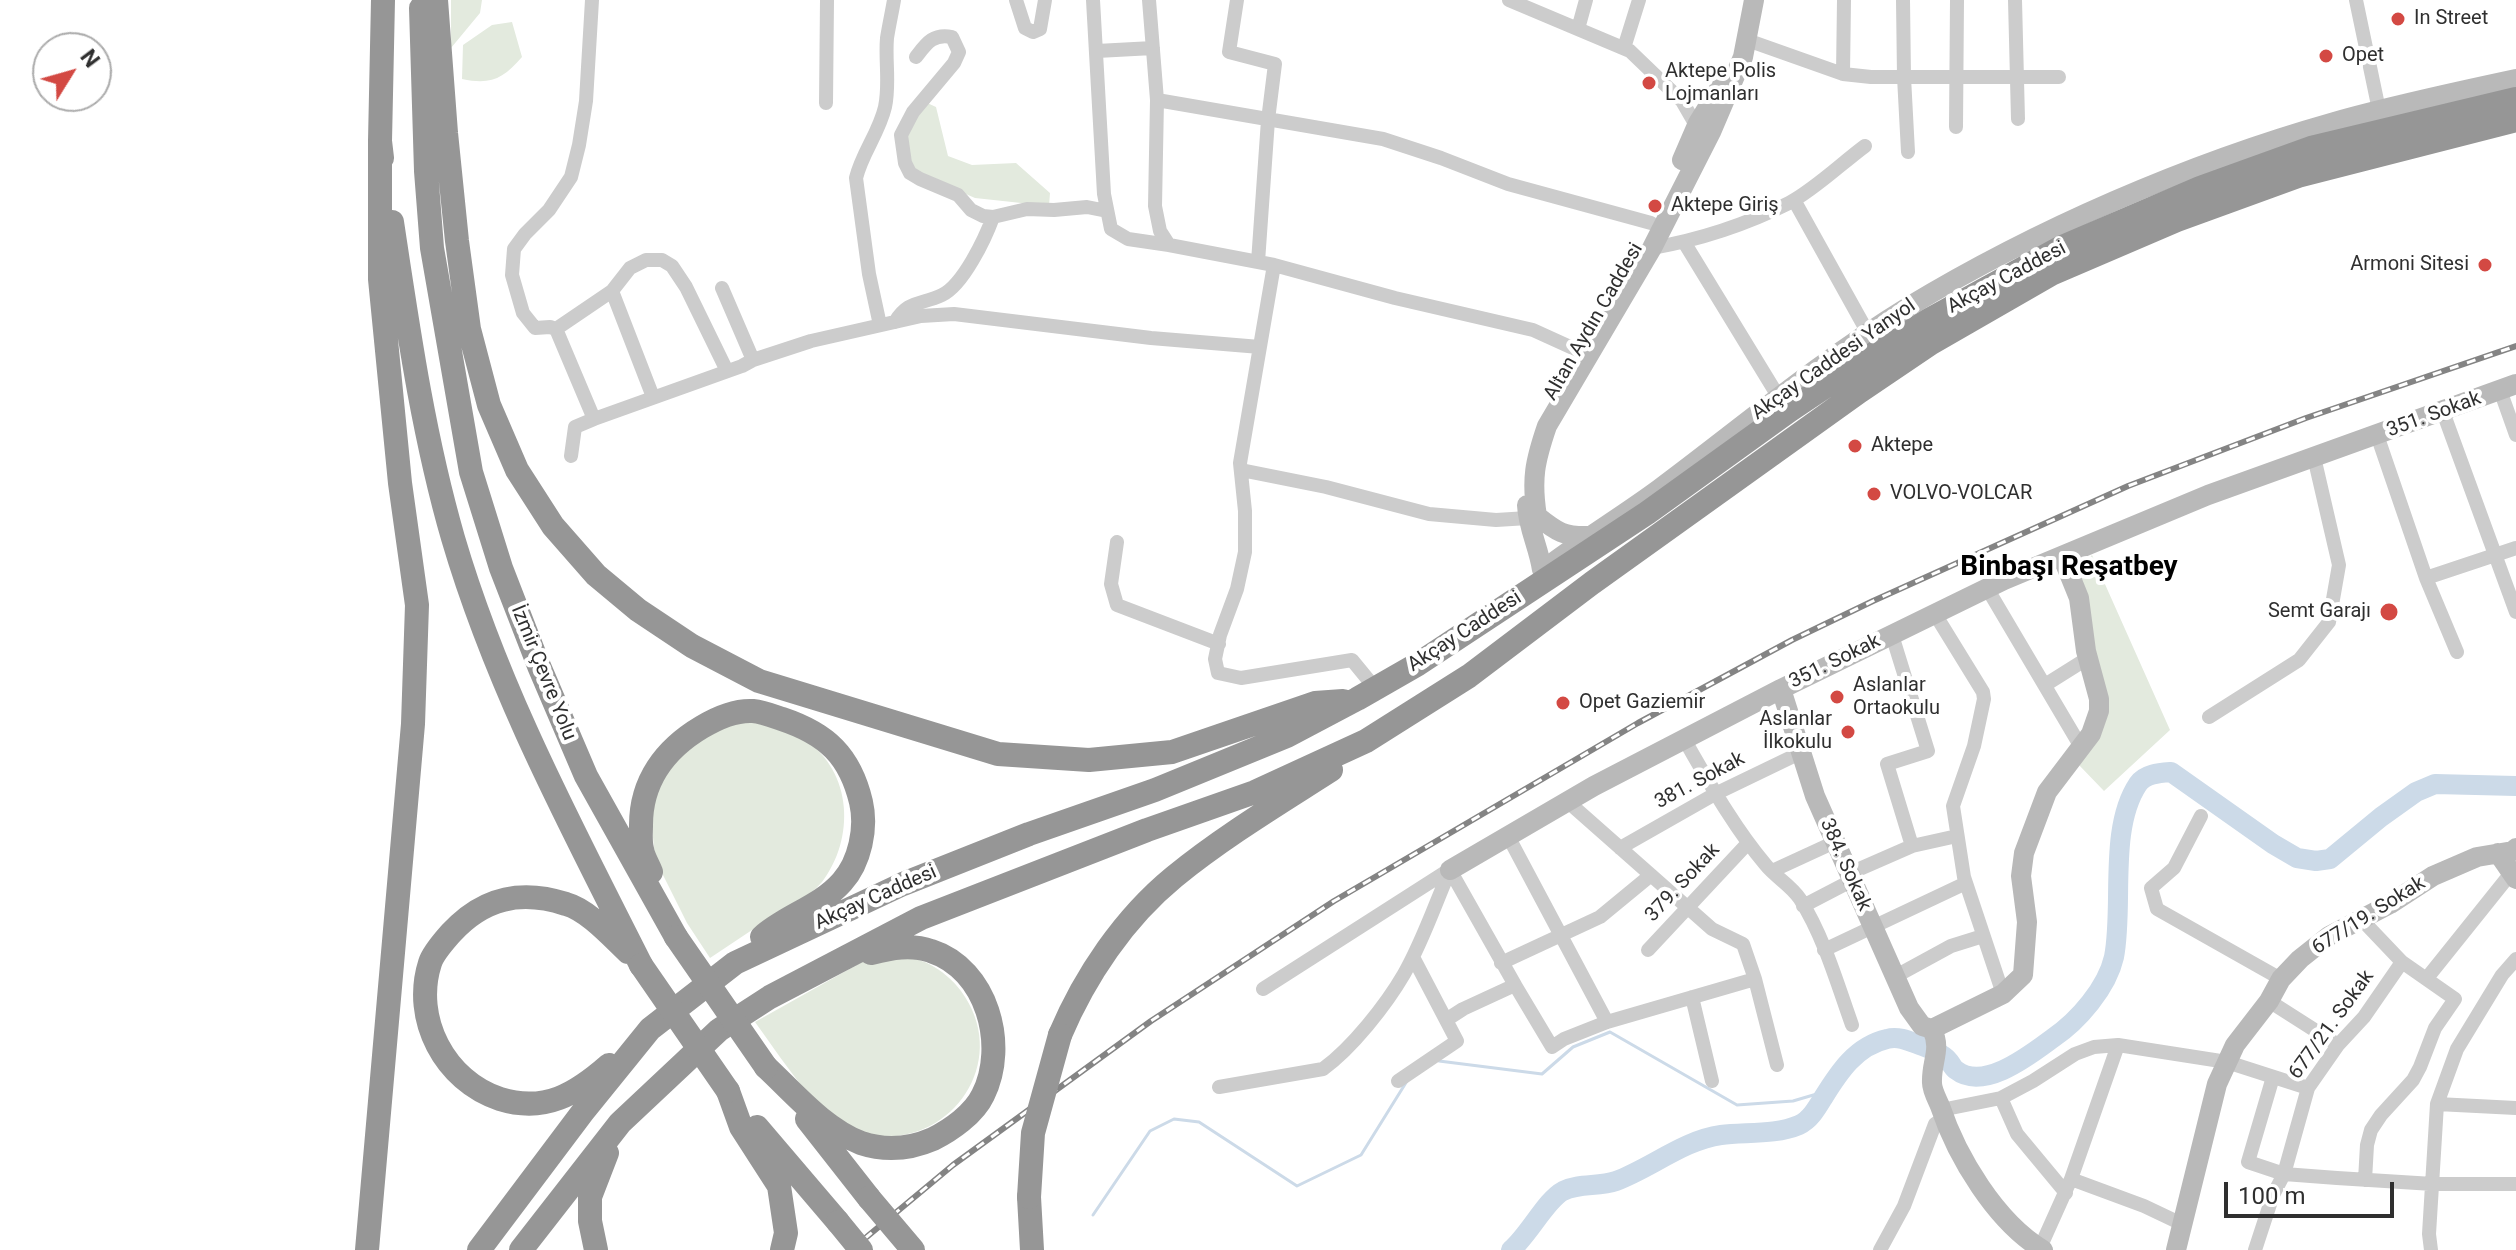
<!DOCTYPE html>
<html>
<head>
<meta charset="utf-8">
<style>
	body { margin:0 }
	#map { position:relative; width:2516px; height:1250px; overflow:hidden; background:#fff; font-family:Roboto,sans-serif }
	canvas { display:block }
	.north { position:absolute; left:32px; top:32px; width:80px; height:80px; box-sizing:border-box; background:#fff; border:2px solid #acacac; border-radius:50%; rotate:53deg; font-size:22px; font-weight:700; line-height:32px; text-align:center; color:#2f2f2f }
	.north::after { content:''; display:block; margin:auto; width:28px; height:36px; background:#d34943; clip-path:polygon(50% 0,100% 100%,50% 72%,0 100%) }
	.scale { position:absolute; left:2224px; top:1182px; width:170px; height:36px; box-sizing:border-box; border:4px solid #2f2f2f; border-top:0; padding-left:10px; font-size:24px; line-height:28px; white-space:nowrap; color:#2f2f2f; -webkit-text-stroke:6px #fff; paint-order:stroke }
</style>
</head>
<body>
<div id="map">
<canvas width="2516" height="1250"></canvas>
<div class="north">N</div>
<div class="scale">100 m</div>
</div>
<script>
const g = document.querySelector('canvas').getContext('2d');
g.lineJoin = 'round';
function paint(path, color) {
  g.fillStyle = color;
  g.fill(path, 'evenodd');
}
function trace(path, color, width, dash) {
  g.strokeStyle = color;
  g.lineWidth = width;
  g.lineCap = dash ? 'butt' : 'round';
  g.setLineDash(dash || []);
  g.stroke(path);
}
function label(font, color, halo, rows, align = 'center') {
  g.font = font + ' Roboto,sans-serif';
  g.lineWidth = 8;
  g.setLineDash([]);
  g.textBaseline = 'middle';
  g.strokeStyle = halo;
  g.fillStyle = color;
  for (const [text, x, y, turn = 0] of rows) {
    g.save();
    g.translate(x, y);
    g.rotate((+turn || 0) * Math.PI / 180);
    g.textAlign = isNaN(turn) ? turn : align;
    if (halo) g.strokeText(text, 0, 0);
    g.fillText(text, 0, 0);
    g.restore();
  }
}
paint(new Path2D(`
	M451 0H482L480 13 451 48Z
	M512 22 522 57C503 79 491 85 462 79L463 45 492 25Z
	M925 102 936 107 948 156 972 165 1016 163 1050 193 1049 206 975 198 911 170 905 135Z
	M2092 555 2170 730 2104 791 2078 764 2094 744 2087 604 2079 571Z
	M748 721C769 725 787 728 805 740 853 772 855 839 822 882 808 899 785 909 767 920 748 933 729 945 710 958L687 923 655 859 652 826 654 795 667 765 716 727Z
	M899 955C908 958 920 959 929 964 941 970 953 980 961 991 1017 1067 939 1162 853 1130 817 1116 778 1053 755 1022L869 958Z`), '#e3eade');
trace(new Path2D(`
	M1439 1061 1542 1074 1573 1047 1610 1032 1737 1105 1793 1101 1827 1091
	M1093 1215 1150 1131 1174 1119 1199 1122 1297 1186 1361 1155 1407 1081`), '#ccdae8', 3);
trace(new Path2D(`
	M1511 1250C1529 1235 1546 1200 1563 1191 1579 1183 1599 1187 1616 1181 1651 1168 1684 1140 1721 1135 1746 1132 1776 1135 1799 1125 1810 1120 1817 1108 1823 1098 1839 1072 1856 1046 1887 1039 1897 1036 1907 1040 1917 1044 1927 1048 1941 1052 1948 1060 1951 1063 1953 1068 1956 1070 1984 1092 2031 1054 2053 1038 2078 1021 2107 988 2114 957 2124 906 2108 829 2138 784 2145 774 2159 773 2171 772L2273 844 2297 858 2316 861 2330 859 2381 817 2416 792 2435 784 2516 786`), '#ccdae8', 20);
trace(new Path2D(`
	M592 0 586 101 579 145 571 177 549 210 525 234 514 249 512 275 523 313 535 328 550 327 556 329 612 291 630 268 646 260H662L672 266 686 287 727 371
	M1016 0 1025 28 1033 32 1040 29 1045 0
	M1093 0 1104 194 1111 229 1128 239 1169 245 1274 265 1395 298 1533 330 1588 355
	M1149 0 1157 100 1383 139 1441 158 1508 184 1651 223
	M1237 0 1229 52 1275 64 1268 120 1258 262
	M1509 0 1630 51 1682 101 1697 127 1701 131
	M1903 0 1904 77 1908 152
	M2015 0 2018 119
	M2356 0 2379 110
	M1578 29 1586 0
	M1747 40 1843 74 1871 77H2059
	M1624 48 1639 0
	M1097 51 1153 48
	M916 57C926 44 933 33 952 37L959 52 954 63 913 112 901 135 905 163 910 173 920 179 958 195 971 210 983 216 993 217 1027 209 1054 210 1087 207 1107 211
	M1843 74 1844 0
	M1157 100 1155 206 1160 231 1169 245
	M826 103 827 0
	M1956 127 1957 0
	M1794 200 1868 333
	M1684 242 1778 396
	M1652 248C1698 240 1747 224 1789 203 1814 190 1842 163 1865 146
	M1274 265 1240 463 1245 511V552L1237 589 1220 635 1215 659 1218 673 1241 678 1352 660 1375 688
	M722 288 753 360
	M612 291 653 397
	M895 322C908 300 921 305 942 295 963 285 985 239 993 217
	M880 325 869 274 856 178C862 153 879 133 885 107 890 84 885 61 887 38 889 25 892 12 894 0
	M556 329 594 419
	M2500 390 2516 435
	M2443 412 2516 612
	M2377 435 2426 578 2516 548
	M571 456 575 427 594 419 742 366 753 360 811 341 921 316 954 314 1151 338 1260 347
	M1241 470 1326 487 1429 514 1496 520 1528 518
	M1117 542 1111 584 1117 605 1219 644
	M2426 578 2457 652
	M1987 588 2081 747
	M1935 614 1983 692 1984 699 1974 746 1953 806 1964 877 2003 994
	M1892 635 1928 751 1887 764 1912 846
	M2045 685 2088 658
	M2209 717 2299 660 2329 622 2339 565 2314 457
	M1684 739C1709 782 1733 826 1765 864 1775 877 1791 885 1800 899 1824 937 1837 983 1852 1025
	M1567 801 1712 929 1743 944 1755 979 1777 1065
	M2201 816 2174 868 2151 888 2157 909 2281 979
	M1508 836 1607 1022
	M1620 848 1715 794 1800 753
	M1450 870 1515 985
	M1772 871 1835 842
	M1848 874 1912 846 1957 836
	M1803 906 1851 881
	M2362 920 2402 962 2455 999 2435 1028 2420 1067 2413 1080 2381 1115 2371 1130 2367 1145 2365 1180
	M1648 950 1748 843
	M1824 950 1966 883
	M1413 957 1446 1020 1463 1009 1515 985 1552 1047 1564 1039 1607 1022 1755 979
	M1501 963 1600 917 1651 875
	M1896 976 1951 946 1983 936
	M2427 978 2512 872
	M1263 989 1449 870
	M1692 997 1712 1081
	M2269 1001 2338 1045
	M2273 1077 2248 1162 2284 1174 2337 1178 2433 1184H2516
	M1398 1081 1457 1041 1446 1020
	M1219 1087 1323 1069C1352 1048 1386 1005 1404 974 1423 941 1435 904 1450 870
	M2001 1098 2017 1134 2066 1193
	M2437 1104 2516 1108
	M1941 1110 2001 1098 2033 1081 2075 1054 2094 1047 2118 1045 2227 1062 2308 1088
	M2071 1179 2144 1206 2184 1225
	M2040 1248 2071 1179 2118 1045
	M1880 1250 1904 1206 1935 1124 1943 1119
	M2255 1250 2273 1195 2284 1174 2308 1088 2338 1045 2364 1017 2402 962
	M2431 1250 2429 1234 2437 1104 2457 1049 2502 975 2516 959`), '#ccc', 14);
trace(new Path2D(`
	M1682 160 1698 123 1719 89
	M1527 505C1528 528 1539 548 1542 570
	M1590 536C1564 537 1557 532 1537 516 1531 479 1535 461 1547 426L1652 248 1711 132 1743 57 1754 0
	M1555 561C1589 536 1625 514 1659 489 1742 427 1820 361 1908 307 2037 229 2189 163 2334 122 2394 105 2455 92 2516 79
	M1781 689 1815 796 1909 1008 1922 1026 1932 1029
	M2498 853 2516 879
	M1450 870 1594 786 1781 689 2004 580 2208 495 2516 384
	M2043 1250C1996 1222 1957 1157 1940 1106 1937 1099 1932 1090 1932 1083 1931 1061 1942 1050 1932 1029L2003 994 2023 975 2027 922 2021 876 2024 853 2047 792 2091 734 2099 711V699L2086 651 2079 598 2062 556
	M2176 1250 2217 1084 2235 1045 2269 1001 2281 979 2300 959 2329 936 2390 904 2433 876 2477 857 2513 851 2516 848`), '#b9b9b9', 20);
trace(new Path2D(`
	M436 0 446 133 457 241 469 329 489 405 517 470 553 526 596 575 638 610 692 646 759 681 998 754 1089 760 1172 752 1315 703 1343 701
	M421 8 426 171 432 248 471 472 501 568 539 666 586 776 676 937
	M382 158 380 141 383 0
	M392 222C408 328 423 434 453 538 497 688 571 826 641 965
	M651 872C648 864 643 857 642 849 640 842 641 833 641 825 641 781 665 749 702 727 717 718 735 710 753 711 763 712 773 716 782 719 827 734 850 756 861 802 867 828 860 862 842 882 820 907 785 916 762 937
	M1060 1035C1085 976 1124 918 1174 877 1223 837 1278 804 1331 770
	M609 1065C576 1094 545 1113 500 1099 445 1081 412 1019 430 963 433 953 444 941 451 933 483 898 520 889 566 904 588 910 612 937 628 952
	M766 1067C795 1094 823 1128 861 1143 885 1151 910 1149 933 1139 951 1130 974 1114 983 1095 1008 1045 987 969 931 951 911 944 891 948 871 953
	M728 1091 741 1127 779 1186 786 1233 782 1250
	M807 1119 869 1198
	M757 1127 838 1222
	M1029 1197 1032 1250
	M367 1250 413 724 417 605 400 483 380 279V141
	M479 1250 582 1113 650 1029 735 963 903 884 1029 834 1155 790 1287 736 1357 699 1418 664 1647 513 1790 410 1881 349 1929 320 2060 248 2200 188 2311 148 2516 99
	M521 1250 620 1123 719 1030 770 997 921 918 1147 830 1255 792 1366 741 1469 676 1592 583 1860 391 1931 343 2051 274 2177 220 2298 176 2516 120
	M596 1250 590 1221V1197L607 1153`), '#969696', 24);
const rail = new Path2D(`
	M851 1250 953 1165 1151 1021 1334 901 1638 723 1792 640 1873 601 2128 486 2306 418 2516 346`);
trace(rail, '#848484', 6);
trace(rail, '#fff', 3, [9]);
trace(new Path2D(`
	M676 937 766 1067
	M641 965 728 1091
	M1029 1197 1033 1133 1060 1035
	M869 1198 913 1250
	M838 1222 861 1250`), '#969696', 24);
for (const [x, y, r, color] of [
	[2398,19,8,"#d34943"],
	[2326,56,8,"#d34943"],
	[1649,83,8,"#d34943"],
	[1655,206,8,"#d34943"],
	[2485,265,8,"#d34943"],
	[1855,446,8,"#d34943"],
	[1874,494,8,"#d34943"],
	[2389,612,10,"#d34943"],
	[1837,697,8,"#d34943"],
	[1563,703,8,"#d34943"],
	[1848,732,8,"#d34943"]
]) {
  const dot = new Path2D();
  dot.arc(x, y, r, 0, 2 * Math.PI);
  g.fillStyle = color;
  g.fill(dot);
  trace(dot, '#fff', 3);
}
label('20px', '#2f2f2f', '#fff', [
	["In Street",2414,19],
	["Opet",2342,56],
	["Aktepe Polis",1665,72],
	["Lojmanları",1665,95],
	["Aktepe Giriş",1671,206],
	["Armoni Sitesi",2469,265,"right"],
	["Aktepe",1871,446],
	["VOLVO-VOLCAR",1890,494],
	["Semt Garajı",2371,612,"right"],
	["Aslanlar",1853,686],
	["Ortaokulu",1853,709],
	["Opet Gaziemir",1579,703],
	["Aslanlar",1832,720,"right"],
	["İlkokulu",1832,743,"right"]
], 'left');
label('20px', '#2f2f2f', '#fff', [
	["Akçay Caddesi",2007,278,-28],
	["Altan Aydın Caddesi",1594,322,-60],
	["Akçay Caddesi Yanyol",1834,360,-35],
	["351. Sokak",2434,415,-20],
	["Akçay Caddesi",1465,632,-33],
	["351. Sokak",1835,662,-26],
	["İzmir Çevre Yolu",543,673,68],
	["381. Sokak",1700,781,-28],
	["384. Sokak",1845,865,66],
	["379. Sokak",1683,883,-47],
	["Akçay Caddesi",876,898,-24],
	["677/19. Sokak",2369,916,-32],
	["677/21. Sokak",2332,1025,-54]
]);
label('bold 28px', '#000', '#fff', [
	["Binbaşı Reşatbey",2069,568]
]);
</script>
</body>
</html>
